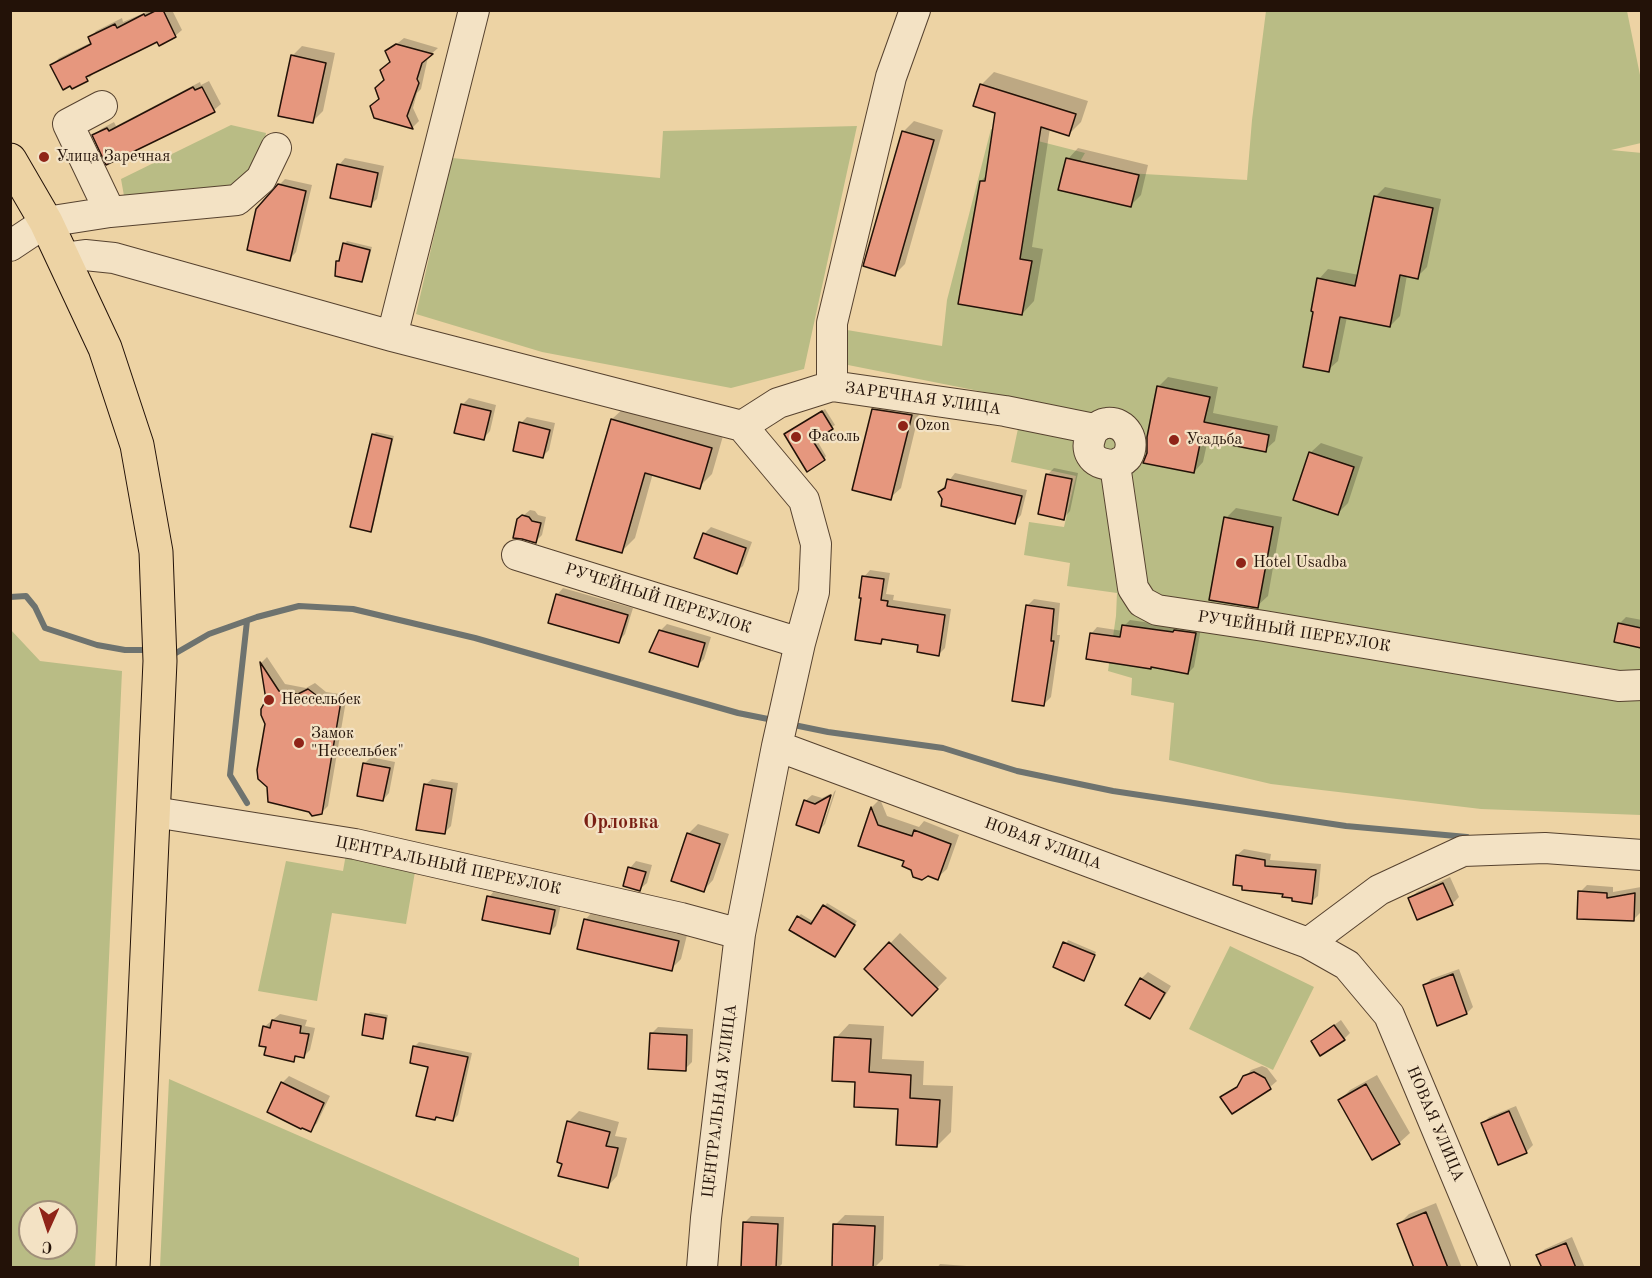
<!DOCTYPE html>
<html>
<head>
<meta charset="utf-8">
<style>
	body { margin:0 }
	#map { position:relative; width:1652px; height:1278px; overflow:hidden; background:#edd3a4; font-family:"Old Standard TT",serif }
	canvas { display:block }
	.frame { position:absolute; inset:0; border:12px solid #231208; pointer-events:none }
	.north { position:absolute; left:18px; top:1200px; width:60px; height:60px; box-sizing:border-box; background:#f3e2c4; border:2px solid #a08f79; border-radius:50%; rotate:183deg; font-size:16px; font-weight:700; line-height:24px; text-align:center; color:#231208 }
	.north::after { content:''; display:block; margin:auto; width:21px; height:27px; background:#8f2418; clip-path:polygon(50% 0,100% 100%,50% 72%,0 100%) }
</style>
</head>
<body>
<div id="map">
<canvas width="1652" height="1278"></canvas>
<div class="frame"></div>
<div class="north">С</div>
</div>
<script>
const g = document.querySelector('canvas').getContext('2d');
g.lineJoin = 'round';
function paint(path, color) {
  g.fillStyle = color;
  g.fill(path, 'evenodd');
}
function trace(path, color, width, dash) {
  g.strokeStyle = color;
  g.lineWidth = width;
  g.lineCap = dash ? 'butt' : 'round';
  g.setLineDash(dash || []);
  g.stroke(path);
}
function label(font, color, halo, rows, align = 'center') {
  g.font = font + ' "Old Standard TT",serif';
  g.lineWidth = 4.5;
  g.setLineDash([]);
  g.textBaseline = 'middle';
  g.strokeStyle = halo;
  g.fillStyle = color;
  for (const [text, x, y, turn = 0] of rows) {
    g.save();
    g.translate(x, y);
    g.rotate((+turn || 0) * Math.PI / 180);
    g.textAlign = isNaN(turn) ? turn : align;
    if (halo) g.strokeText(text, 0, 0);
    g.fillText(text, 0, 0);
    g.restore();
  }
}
paint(new Path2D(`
	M1266 11H1627L1641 80V143L1611 150 1642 153 1641 815 1481 809 1271 784 1169 760 1174 703 1131 695 1132 678 1108 671 1116 616 1117 593 1067 586 1070 563 1024 555 1029 522 1064 527 1076 476 1011 462 1024 400 843 364 847 330 942 346 947 300 991 129 1085 153 1075 170 1247 180 1252 120Z
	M231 125 266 133 261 158 246 184 126 207 121 179Z
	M857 126 804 369 731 388 542 352 416 314 452 158 660 178 663 131Z
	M11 630 40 661 122 671 95 1267H11ZM30 1212H66V1248H30Z
	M346 854 416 866 406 924 332 913 317 1001 258 991 286 861 343 871Z
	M1230 946 1314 987 1273 1070 1189 1029Z
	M169 1079 579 1258V1267H160Z`), '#b9bc85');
paint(new Path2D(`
	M151 10H172L182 30 175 36 158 40 93 72 94 73 89 78 84 69 52 65 59 58 92 42 90 38 96 31 122 18 123 22Z
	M404 38 438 48 428 57 421 89 417 93 413 108 419 121 413 127 375 117 391 62 387 52Z
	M302 46 335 53 323 111 312 122 292 56Z
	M994 72 1088 101 1081 122 1069 134 1050 128 1032 247 1043 249 1034 301 1022 314 981 181 987 175 997 112 981 85Z
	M209 81 221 104 214 110 107 163 94 135 101 129 114 122 116 126 200 82 201 85Z
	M914 121 943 130 905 264 895 274 903 132Z
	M1078 148 1148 165 1141 195 1130 206 1068 159Z
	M345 158 384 166 377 199 370 205 339 165Z
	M285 179 312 185 296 252 290 259 279 185Z
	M1385 187 1441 199 1427 267 1417 277 1407 275 1400 316 1390 326 1347 317 1338 361 1328 370 1319 279 1328 269 1359 275 1375 197Z
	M347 241 372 247 364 278 362 280 338 261 341 258 344 244Z
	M1168 377 1218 387 1213 413 1278 426 1275 441 1265 450 1208 439 1203 462 1194 472 1158 387Z
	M469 398 496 405 490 431 484 438 462 405Z
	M883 400 921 405 901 488 890 498 873 410Z
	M625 407 723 436 712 474 699 487 653 473 635 538 622 551 612 419Z
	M825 409 835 425 815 437 826 456 824 459 789 431Z
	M527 417 555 423 549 450 542 457 521 423Z
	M376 432 394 436 373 527 371 530 373 435Z
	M1321 443 1363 457 1348 503 1338 513 1310 453Z
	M1054 468 1078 473 1070 511 1064 518 1047 475Z
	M955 473 1027 490 1021 515 1015 522 944 498 940 492Z
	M1236 508 1282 517 1268 596 1257 606 1226 518Z
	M530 510 535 511 538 515 546 517 542 535 536 541 518 520Z
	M711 527 752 542 743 566 736 572 704 534Z
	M870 570 890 573 886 594 894 595 893 600 951 609 945 648 939 654 920 643 885 638 881 642 864 577Z
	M563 588 633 608 625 634 619 641 557 595Z
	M1034 599 1060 603 1057 635H1060L1051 697 1044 704 1027 606Z
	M1626 617 1642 620V646L1616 641 1620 623Z
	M1130 620 1179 627 1201 628 1194 667 1188 673 1152 666 1091 634 1097 627 1123 631 1124 626Z
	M667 624 711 637 704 659 698 665 660 631Z
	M267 657 285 684 306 688 315 683 326 692 347 695 328 806 322 812 267 723V701L261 663Z
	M371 757 395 762 389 793 383 800 364 764Z
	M432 779 458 783 451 826 444 833 425 785Z
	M836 790 825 824 818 831 805 801 812 795 822 798 830 794 819 825H823L834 792Z
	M880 799 887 816 919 827 924 821 959 835 947 869 937 878 912 869 905 860 860 845 872 807Z
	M698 824 729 834 713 880 703 891 688 834Z
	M1244 849 1271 854 1270 860 1321 864 1318 896 1311 902 1284 892 1234 884 1237 855Z
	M636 861 652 865 647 883 640 889 630 868Z
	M1450 877 1459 897 1452 904 1410 899 1417 892Z
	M1587 885 1613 887V892L1641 887 1640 913 1633 920 1580 892Z
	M495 890 561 904 556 926 549 933 489 897Z
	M827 903 857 921 838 953 798 917 801 914 814 922Z
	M595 909 688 931 681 959 671 969 585 920Z
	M900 933 947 978 912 1014 866 969Z
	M1068 940 1096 952 1083 979 1055 967Z
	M1459 969 1473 1007 1467 1013 1424 986 1431 979Z
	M1148 972 1171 986 1156 1011 1150 1017 1127 1004 1141 979Z
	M370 1012 388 1015 385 1034 382 1037 367 1015Z
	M280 1014 307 1020 305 1026 315 1028 310 1050 303 1057 298 1055 293 1060 268 1046 264 1027Z
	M1341 1020 1350 1033 1344 1039 1312 1041Z
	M849 1024 884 1026 882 1059 924 1061 923 1085 953 1086 951 1132 937 1146 900 1108 857 1081 836 1038Z
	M658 1027 693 1029 692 1062 685 1069 652 1033Z
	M419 1042 472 1053 458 1115 453 1120 437 1116 435 1119 429 1066 414 1047Z
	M1262 1066 1267 1068 1277 1081 1270 1087 1232 1112 1222 1098 1241 1083 1251 1070Z
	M1377 1075 1410 1133 1399 1143 1372 1158 1340 1100 1350 1090Z
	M289 1076 330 1096 317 1123 311 1130 282 1083Z
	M1516 1106 1533 1145 1526 1152 1483 1123 1489 1117Z
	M579 1111 619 1122 615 1136 627 1138 617 1176 607 1187 563 1162 568 1122Z
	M1436 1203 1462 1268H1416L1399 1224 1409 1214Z
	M845 1215 884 1216 883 1259 874 1268H833L835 1225Z
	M751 1216 784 1217 782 1264 778 1268H742L745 1222Z
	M1572 1237 1585 1268H1543L1538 1255 1545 1249Z
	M940 1264 980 1267V1268H937Z`), '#0003');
trace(new Path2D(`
	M10 597 26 596 35 607 45 628 97 645 125 650H149
	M247 621 230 775 247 803
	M168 652 176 653 209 634 257 617 299 606 353 609 475 638 738 713 773 720
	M789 724 828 732 943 748 1017 771 1113 791 1346 826 1467 837`), '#6e736f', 6);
const building = new Path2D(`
	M157 10H163L176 37 159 46 157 42 147 47 86 77 88 81 72 89 70 86 63 90 50 65 91 44 88 37 115 24 117 28 144 14 145 16Z
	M396 44 433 54 422 63 417 79 419 83 407 116 413 129 374 118 370 106 379 99 375 88 384 80 380 70 390 62 385 51Z
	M291 55 326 63 313 123 278 116Z
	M980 84 1076 114 1069 136 1041 127 1020 259 1032 261 1022 315 958 304 980 181H985L995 113 973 106Z
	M193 87 195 90 202 87 215 112 106 165 92 135 107 128 109 131Z
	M902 131 934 140 895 276 863 266Z
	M1066 158 1139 175 1131 207 1058 190Z
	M337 164 378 173 371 207 330 198Z
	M278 184 306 191 290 261 247 250 256 209Z
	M1374 196 1433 208 1418 279 1400 275 1390 327 1340 317 1329 372 1303 367 1313 312 1311 311 1317 278 1355 286Z
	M343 243 370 250 362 282 335 276 336 261H339Z
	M1157 386 1210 397 1204 422 1269 435 1266 452 1201 439 1194 473 1143 463 1147 453V437Z
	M461 404 491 411 484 440 454 433Z
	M872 409 912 415 891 500 852 490Z
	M822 411 833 429 813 441 825 460 807 472 784 434Z
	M611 419 712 448 700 489 645 473 622 553 576 540Z
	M519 422 550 430 543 458 513 451Z
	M372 434 392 439 371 532 350 527Z
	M1309 452 1354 467 1338 515 1293 500Z
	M1046 474 1072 479 1064 520 1038 514Z
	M947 479 1022 496 1015 524 941 506 942 499 938 492 945 488Z
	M522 515 529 517 532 521 541 523 536 543 522 539 513 538 517 519Z
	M1224 517 1273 527 1258 608 1209 600Z
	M703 533 746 548 737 574 694 558Z
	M862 576 884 579 881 600 888 601 887 606 945 615 939 656 917 652 918 645 882 639 881 644 855 640 861 598H859Z
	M556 594 628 615 619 643 548 623Z
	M1026 605 1054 609 1051 641H1054L1044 706 1012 701Z
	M1618 623 1641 628V648L1614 642Z
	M1122 625 1173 632 1174 630 1196 633 1188 674 1151 667V669L1086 659 1090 633 1120 637Z
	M659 630 705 643 698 667 649 652Z
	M260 662 279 691 298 694 308 689 320 698 341 701 322 814 312 816 309 812 268 802 267 787 258 779 257 770 265 724 261 715V709L266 700Z
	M363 763 390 768 383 801 357 796Z
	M424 784 452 789 445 834 416 830Z
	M831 795 819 833 796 825 804 800 815 804Z
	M871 807 878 825 912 836 914 830 951 844 938 880 928 876 922 880 913 877 911 870 902 866 904 861 858 846Z
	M687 833 720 844 704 892 671 881Z
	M1236 855 1265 860V866L1316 870 1312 904 1292 901V898L1282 897 1283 894 1242 890V886L1233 885Z
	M628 867 646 872 640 891 623 886Z
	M1443 883 1453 905 1417 920 1408 898Z
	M1578 891 1607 893V898L1635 893 1634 921 1577 919Z
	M487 896 555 910 550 934 482 920Z
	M823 905 855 925 835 957 789 930 797 916 811 924Z
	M584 919 679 941 672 971 577 949Z
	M889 942 938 989 912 1016 864 969Z
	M1063 942 1095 955 1084 981 1053 967Z
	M1453 974 1467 1014 1437 1026 1423 985Z
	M1140 978 1165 993 1150 1019 1125 1005Z
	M365 1014 386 1018 383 1039 362 1035Z
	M272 1020 301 1026 300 1033 309 1034 304 1058 295 1056 294 1062 264 1055 266 1047 259 1046 263 1026 270 1028Z
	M1334 1025 1345 1040 1320 1056 1311 1041Z
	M650 1033 687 1035 686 1071 648 1069Z
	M834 1037 871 1039 869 1072 911 1075 910 1098 940 1100 937 1147 896 1145 898 1109 854 1107 855 1082 832 1081Z
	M413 1046 468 1057 453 1121 436 1117 435 1120 416 1116 428 1067 410 1063Z
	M1254 1072 1265 1078 1271 1089 1232 1114 1220 1097 1237 1087 1243 1076Z
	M281 1082 324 1103 311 1132 302 1128 301 1129 267 1112Z
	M1366 1084 1400 1144 1372 1160 1338 1100Z
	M1509 1111 1527 1153 1498 1165 1481 1123Z
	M567 1121 610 1132 606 1146 618 1148 608 1188 558 1176 562 1164 557 1162Z
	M1426 1212 1448 1268H1414L1397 1224Z
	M743 1222 778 1224 776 1268H741Z
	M833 1224 875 1226 873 1268H832Z
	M1566 1243 1576 1268H1542L1536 1255Z`);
paint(building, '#e6977e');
trace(building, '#231208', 1.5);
const minor = new Path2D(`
	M102 106 68 124 110 212
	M10 246 46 222 110 212 237 200 261 179 276 148
	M63 258 85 255 114 258 392 336 742 426
	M392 336 474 10
	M832 386V323L891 77 915 10
	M742 426 778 403 832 386 1005 411 1094 429C1098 427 1102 423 1107 423 1125 421 1137 441 1127 457 1125 460 1119 463 1115 465
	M1094 429C1082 450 1091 465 1115 465
	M1115 465 1133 588 1142 602 1157 610 1264 626 1619 686 1642 685
	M517 555 800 643
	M777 746 1308 943 1347 965 1389 1015 1495 1268
	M154 812 355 844 681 918 740 934
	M1308 943 1379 890 1463 851 1545 848 1642 855
	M702 1268 706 1218 740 934 777 746 800 643 814 592 816 544 804 500 742 426`);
const major = new Path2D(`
	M10 160 46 222 105 348 137 445 156 552 160 661 133 1268`);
trace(minor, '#56422f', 32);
trace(major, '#231208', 35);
trace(minor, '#f3e2c4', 30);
trace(major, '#edd3a4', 33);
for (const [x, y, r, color] of [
	[44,157,6,"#8f2418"],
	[903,426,6,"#8f2418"],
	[796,437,6,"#8f2418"],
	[1174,440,6,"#8f2418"],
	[1241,563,6,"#8f2418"],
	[269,700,6,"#8f2418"],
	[299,743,6,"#8f2418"]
]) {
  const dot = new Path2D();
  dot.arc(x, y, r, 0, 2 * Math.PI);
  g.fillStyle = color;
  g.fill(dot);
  trace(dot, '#f3e2c4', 2);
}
label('16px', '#231208', '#f3e2c4', [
	["Улица Заречная",56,157],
	["Ozon",915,426],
	["Фасоль",808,437],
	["Усадьба",1186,440],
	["Hotel Usadba",1253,563],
	["Нессельбек",281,700],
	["Замок",311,734],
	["\"Нессельбек\"",311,752]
], 'left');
label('16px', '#231208', '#f3e2c4', [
	["ЗАРЕЧНАЯ УЛИЦА",923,399,8],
	["РУЧЕЙНЫЙ ПЕРЕУЛОК",658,599,18],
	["РУЧЕЙНЫЙ ПЕРЕУЛОК",1294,632,9],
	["НОВАЯ УЛИЦА",1043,844,20],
	["ЦЕНТРАЛЬНЫЙ ПЕРЕУЛОК",448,866,12],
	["ЦЕНТРАЛЬНАЯ УЛИЦА",720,1101,-83],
	["НОВАЯ УЛИЦА",1435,1124,67]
]);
label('bold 20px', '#7a1f14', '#f3e2c4', [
	["Орловка",621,823]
]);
</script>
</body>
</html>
